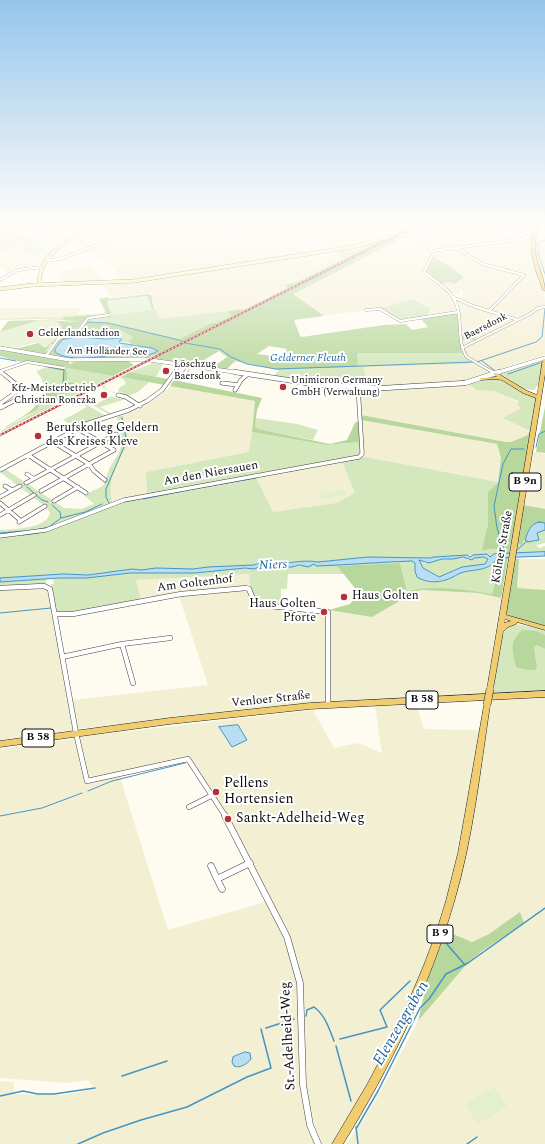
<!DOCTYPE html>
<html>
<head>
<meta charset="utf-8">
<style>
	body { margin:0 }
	canvas { display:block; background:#fefbf1 }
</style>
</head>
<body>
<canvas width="545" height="1144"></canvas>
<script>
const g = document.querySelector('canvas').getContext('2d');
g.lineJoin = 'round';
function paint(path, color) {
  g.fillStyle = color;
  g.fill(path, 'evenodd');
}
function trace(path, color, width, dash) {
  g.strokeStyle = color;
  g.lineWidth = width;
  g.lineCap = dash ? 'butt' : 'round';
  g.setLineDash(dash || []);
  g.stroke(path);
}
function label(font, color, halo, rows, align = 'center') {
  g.font = font + ' Spectral,serif';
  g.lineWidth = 4;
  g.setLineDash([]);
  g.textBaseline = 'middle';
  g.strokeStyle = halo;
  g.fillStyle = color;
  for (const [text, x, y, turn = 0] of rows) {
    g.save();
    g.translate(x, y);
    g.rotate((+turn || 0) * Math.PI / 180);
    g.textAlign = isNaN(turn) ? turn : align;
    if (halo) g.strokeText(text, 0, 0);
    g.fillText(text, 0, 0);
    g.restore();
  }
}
paint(new Path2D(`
	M9 225H76L83 231 53 249 39 264 17 269 8 274 0 266V252L19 246 36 256 57 244 39 240Z
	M99 225H178L182 229 185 228 179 225H220L252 261 122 281 112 266 84 251 88 248 73 242Z
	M221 225H411L376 239 364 231 372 238 360 244 315 251 306 243 298 244 306 253 253 261Z
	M478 225H545V277L539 275 545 299V355L512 365 494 372 470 358 463 349 462 340H473L472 334 462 332 460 315 451 294 461 299 463 292 459 289 460 296 450 292 438 285 451 282 455 284 464 277 432 257 422 273 448 292 452 297 457 312 430 316 431 309 412 299 380 308 324 316 292 294 402 239 434 231Z
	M316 253 319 257 336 254 343 259 297 282 285 285 287 287 246 309 159 319 153 302 154 300 152 293 111 298 102 284Z
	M92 265 102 282 64 283 59 273Z
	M0 308H35L33 313 35 308H40V310L41 308H80L77 315 63 316 62 318 20 317 22 312 19 318 0 319Z
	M474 362 490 372 462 382 393 386 367 385 364 367 467 364Z
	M469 384 473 388 477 390H494L518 402 522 408 504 418 529 431 528 435 511 442H506L361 415 360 391 361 389Z
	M170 386 255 401 250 452 146 472 147 495 111 503 110 491 112 473 126 448 128 447V440L123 415 147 405 164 392Z
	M361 420 497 444 501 458 498 482 360 456Z
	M534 452 545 454V509L525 506Z
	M341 459 355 493 336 503 273 512 256 476Z
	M519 559H545V590L517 588Z
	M249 574 250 587 260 605 329 610 372 617 408 596 421 590 479 593 501 598 485 694 332 702 330 697 325 703 77 729 72 700 208 685 178 593 141 600 136 580Z
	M44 588 48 590 69 701 72 730 0 740V589Z
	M545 697V1144H346L364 1119 381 1090 418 1021 466 965 482 951 520 912 489 934 472 942 446 931 454 903 468 845 492 698Z
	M416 704 424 729 480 730 466 808 449 890 419 980 391 1042 361 1098 331 1144H320L303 1086 301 1087 307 1125 310 1135 315 1144H0V1081L14 1082V1094L63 1095 95 1089 88 1080 67 1083 0 1078V749L75 739 85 783 90 785 79 737 313 710 334 748 358 743 382 753 375 706ZM188 759 223 812 269 901 168 930 119 774Z`), '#f3efd3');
paint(new Path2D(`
	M7 225 38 241 46 242 38 246 47 249 36 256 19 246 0 252V226Z
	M383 239 343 259 336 254 339 253 336 250 349 249 352 251 361 248 360 247Z
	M98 299 107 313 65 317 63 320 36 319 0 320V319L34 317 62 318 63 316 104 313 105 311Z
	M412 299 431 309 428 316 401 320 380 308Z
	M155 308 159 319 228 311 231 316 216 323H211L179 339 110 323 85 321C92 315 141 313 155 308Z
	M103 327 120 330 132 336 133 340 129 343 120 342 122 339C114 336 103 340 95 338L101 328Z
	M356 353H462L474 362 467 364 364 367 367 385 349 384 336 385 274 376 279 370 358 367Z
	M544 359 538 385 534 390 522 389 501 375 503 373Z
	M153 363 163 364 156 377 130 372Z
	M47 367 64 371 62 386 44 388 42 379 36 371Z
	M66 368 113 376 0 433C10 422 33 418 42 402L53 401 70 389 74 383 67 380V371L64 369Z
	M121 377 149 382 138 392 128 396 130 397 118 391 120 387 126 384 124 380 120 378 105 386V388L113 392H115L114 393 102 387Z
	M491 379H499L536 398 532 432 503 418 522 408 518 406V401L494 391 477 390 468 384Z
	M112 396 115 398 126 399 100 407 112 414 110 415 86 401 94 405Z
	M80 403H84L106 416 90 421 76 428 63 420 87 407Z
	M123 415 128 440V447L126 448C114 467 108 480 112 503L147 495 146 472 249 452 252 432 327 445 360 442V456L498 482 488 492V524L483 550 500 549 499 553 494 554 490 557 467 555 434 557 430 558 368 557 318 562C312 561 306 563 300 561L290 563 271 565 258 563 254 565 208 567 193 569 156 568 141 571 139 569 88 575 63 574 0 578V530C13 529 47 529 50 513L46 507 0 472 5 469 64 508 81 509 94 504 84 495 103 486 110 467 119 453 121 446 117 417ZM341 459 355 493 336 503 273 512 256 477Z
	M256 418 297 424 318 430 313 440 258 429 255 426Z
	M545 530V543L536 545 539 548 545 546V552L516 553 518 544 522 545 525 540 528 542H535L537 533Z
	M463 557 469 560C476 557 481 556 488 559L485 564 456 569 439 577 423 568 418 560H422L425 563C438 560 450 558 463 557Z
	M501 557 492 594C471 590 428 585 407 593L400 563 337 566 344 574H288L287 589H281V597H287L288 607 260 605 254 601 250 587 249 574 136 580 141 600 73 613H56L51 584H54L53 578H87L130 573H195L245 568 249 569 259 567H292L314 564 332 565 351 563 412 561 415 563C414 587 438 585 455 576 458 575 459 573 463 572 472 570 481 569 490 566L496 558Z
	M47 579 45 584 0 586V582Z
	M516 624 545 630V635L523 630 537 667 534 647 537 645 545 649V691L492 694 502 637 507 627Z`), '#d4e7bd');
paint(new Path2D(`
	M395 237 403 238 293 294 324 316 294 320 300 336 302 337 384 325 406 324 412 330 428 327 420 318 457 312 460 332 472 334 477 338 473 340H460L462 353H357L358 367 279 370 235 361 226 370 212 368 227 357 219 351 204 360 201 365 152 360ZM269 346 287 349 281 357 257 354Z
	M388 239 161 353 145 359H76L48 355 58 340 79 330 85 321 110 323 179 339 211 323H216L231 316 228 311 246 309 287 288 285 285 297 282 375 243 374 242ZM102 328 120 330 133 337 129 343 157 351 136 356 122 354 88 358 64 356 55 349C66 333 78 337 96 338L95 337Z
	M433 257 444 263 464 277 455 284 451 282 438 285 424 272Z
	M149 294 151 295 153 299 152 302 154 308 152 309 147 296 107 301 111 313 88 317C79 324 74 338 60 334L53 321H38L0 332 8 321 39 320 80 322 63 320 64 317 107 314 99 299 108 297 109 299Z
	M58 338 54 344H51L46 352 48 353 47 354 0 347 19 348Z
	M0 349 69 362V364L74 362 128 361 134 365 113 376 66 368V366L59 367 26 361 21 362 0 356Z
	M37 365 64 369 67 371V381L78 384 53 401 42 402 36 410 6 427H5C22 417 41 409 44 388L62 386 63 371Z
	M130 372 168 379 165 385 121 377Z
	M174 380 262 398 257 410 255 426 258 429 330 444 347 440 355 423 358 421 360 442 327 445 252 432 255 401 170 386Z
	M545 407V453L536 452Z
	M361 415 506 442H511L528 435 529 431 532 432 519 508 509 553H499V549L482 550 488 524V492L498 482 501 458 497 444 361 420Z
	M523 505 545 509V523L541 522 530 528 522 545 518 544 517 542Z
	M501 557H508L501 598 479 593 421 590 408 596 372 617 329 610 350 604 356 597 355 588 337 566 400 563 407 592C429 584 470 590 492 594Z
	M515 559H519L517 588 545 590V626L515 618 507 614V609Z
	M523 630 536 631 545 635V649L537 645 534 647 537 667 535 670H528L516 667C513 651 508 641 523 630Z
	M520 912 524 923 482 951 466 965 418 1021 427 981 446 931 472 942 489 934Z`), '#b8d79d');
paint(new Path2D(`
	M147 296 152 309 112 315 107 301Z
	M40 320 58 322 62 327 60 334 65 335 55 340 45 348 37 342 14 348 0 346V332Z
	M345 490 347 496 320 499 318 494Z
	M495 1087 507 1107 477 1124 465 1104Z`), '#e4efce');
const water = new Path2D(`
	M77 337 106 339 120 338 122 340 119 341 120 343 152 348 158 351C144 359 135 353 121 354 103 356 70 363 55 352V349L62 340Z
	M539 522 545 523V530L537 533 539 540 528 542 525 540C528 532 530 524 539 522Z
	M545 552V556L497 558C490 571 476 569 464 572 459 573 457 575 453 577 441 583 428 584 417 577L415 571V563L412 561C380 562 348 565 316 566L314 564 308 567 299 565 292 567H259L254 569 245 568 195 573H130L87 578H59L0 582V578L63 574 88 575 132 569 141 570 156 568 193 569 208 567 254 565C263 561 273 565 281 564 293 562 306 560 318 562L368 557 430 558 434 557 467 555 470 557 473 555 487 554 490 557 494 554ZM463 557 472 560 474 558 483 557 488 559 485 564 462 567 439 577 423 568 419 560 429 563 442 559H453Z
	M238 725 247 740 232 747 219 727Z
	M245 1052 250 1053 251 1059C248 1063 240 1069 234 1066L232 1062 233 1057Z`);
paint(water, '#b9def2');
trace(water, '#4595c5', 1);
trace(new Path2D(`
	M83 225 86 228
	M545 240 537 243 539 256 545 274
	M87 322 108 323 179 340 185 343 220 349 231 357 247 364 276 369 474 362
	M0 358 16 361
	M482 361 494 370
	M477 362 536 342 542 337 545 308
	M48 367 64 370 63 385 70 389
	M508 374 540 363
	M122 418 126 438
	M536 447 539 434 545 431
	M27 487 42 500 48 502
	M187 490 256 478
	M143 499 183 491
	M124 502 139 499
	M109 503 106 497V489L127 440
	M61 518 85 512 102 504
	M36 530 49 527 61 518 60 512 52 505
	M0 533 23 531
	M23 535 39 533
	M517 550 527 541
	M505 553 497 528 494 506 503 464 511 449H524
	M0 613 51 608
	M88 791 112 781 185 763
	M0 816 42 808 82 793`), '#4595c5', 1);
trace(new Path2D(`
	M446 943 465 965
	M306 1016 307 1010 314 1007C325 1015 329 1028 334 1041
	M266 1028 294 1019
	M340 1039 387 1027 380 1010 410 981
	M336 1046 351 1101
	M122 1076 167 1061
	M0 1096 23 1091 38 1094H54L95 1088
	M356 1127 358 1144
	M356 1129 378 1091 420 1008 429 999 446 974 468 963 545 908
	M78 1144 103 1133 141 1120 187 1107 247 1077 271 1068 261 1029
	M467 1144 477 1137`), '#4595c5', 1.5);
const minorFar3 = new Path2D(`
	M416 233 430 247 433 254 424 272C433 280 446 286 453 297 465 317 455 341 467 357L494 373
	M456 248 527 238 531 231 525 225
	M432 251 456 248 482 264 524 275 490 310
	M45 261 60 259 105 242
	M0 280 18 270 42 267
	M453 298C461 299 466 304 473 306 488 311 503 315 518 320
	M366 310 380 309 400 321 458 312
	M462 348 530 314 538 308 545 307
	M46 356 58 339 79 330 88 318 109 315
	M0 371 27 362 64 368
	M0 372 2 373
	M174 373 180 364
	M185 373 190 365`);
const minorFar2 = new Path2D(`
	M492 372 495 374
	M183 377 186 372
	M222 383 238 385
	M235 390 241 380 248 374
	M118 395 126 397 140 406
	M3 407 0 405 1 403 19 390
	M0 408 14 401 20 393 17 385 1 372
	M78 429 114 450
	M53 442 89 464 94 471 105 480
	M28 455 86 493
	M0 470 86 424 129 410 147 401 162 390 175 372
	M27 474 33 478
	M26 483 116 434
	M5 486 12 490
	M41 491 114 450
	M0 497 20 486
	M54 501 78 487
	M0 503 20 520
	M0 515 34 495
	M19 522 45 506
	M0 536 46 530 124 500 359 457 362 454V451L358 387`);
const minorFar1 = new Path2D(`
	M0 588 44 586 50 589 76 733 87 781 188 759 226 817
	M55 614H73L181 594 246 588 249 589 254 601 260 605 328 612V705
	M122 644 133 683
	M62 657 122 644 170 638
	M189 807 213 795`);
const minor = new Path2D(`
	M225 816 287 937 300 983 303 1085 310 1125 318 1144
	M211 866 217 879 250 863
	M217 879 222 889`);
const tertiaryFar1 = new Path2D(`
	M0 348 70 360 143 359 241 373
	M496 373 545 358`);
const tertiary = new Path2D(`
	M235 372 320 385 384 388 465 383 499 372`);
const secondary = new Path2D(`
	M39 285C39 252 71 239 96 225
	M0 289 32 285 134 281 353 247 389 237 470 225`);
const primary = new Path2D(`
	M535 225H539C533 241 534 254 540 269 542 277 545 283 545 291L543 290C535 268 526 249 535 225Z
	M543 359H545V374L506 615 545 626V630L517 622 516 624 508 627 503 632 493 689 492 691 490 692 488 691 487 689 536 398 523 393 502 380 495 379 481 380 479 379 481 378 497 377 493 374 495 373H497L527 391 537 395ZM505 619 511 621 504 623Z
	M545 691V697L310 709 170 724 0 747V741L170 718 310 703Z
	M487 702 489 703 490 705C480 771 473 838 454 902 429 988 390 1068 343 1144H332L368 1083 399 1024 424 965 436 933 446 901 458 853 467 803 484 705 485 703Z`);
trace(minorFar3, '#424242', 3);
trace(minorFar2, '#424242', 4.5);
trace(minorFar1, '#424242', 5.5);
trace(minor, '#424242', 7);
trace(tertiaryFar1, '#424242', 4);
trace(tertiary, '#424242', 5.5);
trace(secondary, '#313131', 4);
trace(primary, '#202020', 1);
trace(minorFar3, '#fff', 2.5);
trace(minorFar2, '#fff', 3.5);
trace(minorFar1, '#fff', 4.5);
trace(minor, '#fff', 6);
trace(tertiaryFar1, '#fff', 3.5);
trace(tertiary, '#fff', 4.5);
trace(secondary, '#faf0b1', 3.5);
paint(primary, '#efcd70');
const rail = new Path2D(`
	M0 435 417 225`);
trace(rail, '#b62f39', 2);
trace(rail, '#fff', 1, [2]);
const primaryBridge = new Path2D(`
	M487 705 490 689`);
trace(primaryBridge, '#202020', 8, []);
trace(primaryBridge, '#efcd70', 7);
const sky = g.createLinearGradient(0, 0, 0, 386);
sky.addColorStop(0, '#95c5ec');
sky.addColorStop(0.58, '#fffdf9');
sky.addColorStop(1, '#fffdf900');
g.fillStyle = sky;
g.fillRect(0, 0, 545, 386);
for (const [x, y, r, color] of [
	[30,334,4,"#b62f39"],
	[166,371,4,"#b62f39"],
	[283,387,4,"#b62f39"],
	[104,395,4,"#b62f39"],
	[38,436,4,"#b62f39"],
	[344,597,4,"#b62f39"],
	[324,612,4,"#b62f39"],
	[216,792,4,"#b62f39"],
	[228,819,4,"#b62f39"]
]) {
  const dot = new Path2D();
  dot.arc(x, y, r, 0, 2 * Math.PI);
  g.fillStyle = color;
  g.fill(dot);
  trace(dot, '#fff', 1.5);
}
label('10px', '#0f0f0f', '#fff', [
	["Baersdonk",486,327,-27],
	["Am Holländer See",107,352,1]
]);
label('10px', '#0f0f0f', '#fff', [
	["Gelderlandstadion",38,334],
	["Löschzug",174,365],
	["Baersdonk",174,377],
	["Unimicron Germany",291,381],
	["GmbH (Verwaltung)",291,393],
	["Kfz-Meisterbetrieb",96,389,"right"],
	["Christian Ronczka",96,401,"right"]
], 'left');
label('italic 11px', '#1f6799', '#fff', [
	["Gelderner Fleuth",308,359]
]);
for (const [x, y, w] of [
	[525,482,32],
	[422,700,32],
	[38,738,32],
	[440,934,26]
]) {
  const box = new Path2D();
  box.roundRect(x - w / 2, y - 9, w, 18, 3);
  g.fillStyle = '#fff';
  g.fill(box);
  trace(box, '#0f0f0f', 1);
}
label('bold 11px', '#0f0f0f', null, [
	["B 9n",525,482],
	["B 58",422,700],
	["B 58",38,738],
	["B 9",440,934]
]);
label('12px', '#0f0f0f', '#fff', [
	["Berufskolleg Geldern",46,429],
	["des Kreises Kleve",46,443],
	["Haus Golten",352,597],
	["Haus Golten",316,605,"right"],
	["Pforte",316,619,"right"]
], 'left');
label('12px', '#0f0f0f', '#fff', [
	["An den Niersauen",211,474,-10],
	["Kölner Straße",503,547,-80],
	["Am Goltenhof",195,584,-7],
	["Venloer Straße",271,700,-6]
]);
label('italic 13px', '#1f6799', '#fff', [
	["Niers",273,566,-3]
]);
label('14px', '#0f0f0f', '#fff', [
	["Pellens",224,784],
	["Hortensien",224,800],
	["Sankt-Adelheid-Weg",236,819]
], 'left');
label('14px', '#0f0f0f', '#fff', [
	["St.-Adelheid-Weg",289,1036,-93]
]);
label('italic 16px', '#1f6799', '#fff', [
	["Elenzengraben",402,1024,-60]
]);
</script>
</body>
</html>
